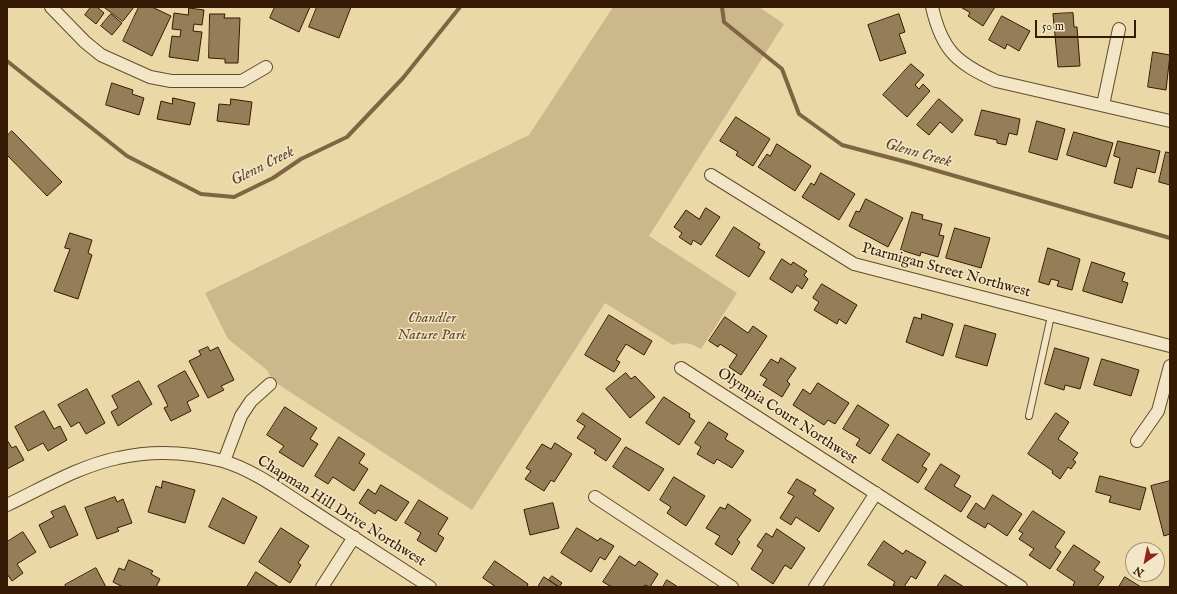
<!DOCTYPE html>
<html>
<head>
<meta charset="utf-8">
<style>
	body { margin:0 }
	#map { position:relative; width:1177px; height:594px; overflow:hidden; background:#ebd8a7; font-family:"IM FELL English",serif }
	canvas { display:block }
	.frame { position:absolute; inset:0; border:8px solid #371a03; pointer-events:none }
	.north { position:absolute; left:1125px; top:542px; width:40px; height:40px; box-sizing:border-box; background:#f2e6c6; border:1px solid #a79478; border-radius:50%; rotate:213deg; font-size:11px; font-weight:700; line-height:16px; text-align:center; color:#371a03 }
	.north::after { content:''; display:block; margin:auto; width:14px; height:18px; background:#8f2418; clip-path:polygon(50% 0,100% 100%,50% 72%,0 100%) }
	.scale { position:absolute; left:1035px; top:20px; width:101px; height:18px; box-sizing:border-box; border:2px solid #371a03; border-top:0; padding-left:5px; font-size:12px; line-height:14px; white-space:nowrap; color:#371a03; -webkit-text-stroke:3px #f2e6c6; paint-order:stroke }
</style>
</head>
<body>
<div id="map">
<canvas width="1177" height="594"></canvas>
<div class="frame"></div>
<div class="north">N</div>
<div class="scale">50 m</div>
</div>
<script>
const g = document.querySelector('canvas').getContext('2d');
g.lineJoin = 'round';
function paint(path, color) {
  g.fillStyle = color;
  g.fill(path, 'evenodd');
}
function trace(path, color, width, dash) {
  g.strokeStyle = color;
  g.lineWidth = width;
  g.lineCap = dash ? 'butt' : 'round';
  g.setLineDash(dash || []);
  g.stroke(path);
}
function label(font, color, halo, rows, align = 'center') {
  g.font = font + ' "IM FELL English",serif';
  g.lineWidth = 3;
  g.setLineDash([]);
  g.textBaseline = 'middle';
  g.strokeStyle = halo;
  g.fillStyle = color;
  for (const [text, x, y, turn = 0] of rows) {
    g.save();
    g.translate(x, y);
    g.rotate((+turn || 0) * Math.PI / 180);
    g.textAlign = isNaN(turn) ? turn : align;
    if (halo) g.strokeText(text, 0, 0);
    g.fillText(text, 0, 0);
    g.restore();
  }
}
paint(new Path2D(`
	M613 7H759L784 24 649 236 737 293 701 349C691 343 684 341 673 345L605 303 472 510 273 381 267 370 228 339 205 293 529 135Z`), '#ccb88b');
trace(new Path2D(`
	M722 7 724 22 782 69 799 114 842 145 910 163 1170 238
	M7 61 127 156 201 194 234 197 273 178 301 159 347 137 403 78 460 7`), '#7e6544', 4);
const building = new Path2D(`
	M91 7H97L104 13 96 24 85 15Z
	M104 7H134L123 21Z
	M139 7H152L171 16 152 56 123 41Z
	M275 7H310L299 32 270 18Z
	M317 7H351L339 38 309 27Z
	M961 7H995L983 26 968 16 970 13Z
	M189 8 204 10 202 25 194 24 193 31 202 32 198 61 169 57 172 36 180 37 181 30 172 29 174 13 188 15Z
	M1073 13 1074 27H1077L1080 66 1058 67 1053 14Z
	M111 14 122 23 112 35 101 26Z
	M210 14H225L224 18H240L238 63H225V59L209 58Z
	M899 14 905 32 899 34 906 53 880 61 868 25Z
	M1002 16 1030 31 1019 51 1007 44 1005 49 989 40Z
	M1153 52 1170 55 1166 90 1148 87Z
	M911 64 924 75 915 85 919 89 923 84 930 91 907 117 883 95Z
	M112 83 133 90 132 94 144 98 139 115 106 105Z
	M173 98 195 103 190 125 157 119 161 101 172 104Z
	M231 99 252 102 249 125 217 121 219 104 230 105Z
	M939 99 963 120 952 133 940 122 929 135 917 125Z
	M982 110 1020 119 1017 135 1009 133 1006 145 997 143V140L975 135Z
	M736 117 770 139 753 166 736 155 738 152 720 141Z
	M1037 121 1065 129 1057 160 1029 152Z
	M12 131 62 182 47 196 7 155V136Z
	M1074 132 1113 143 1106 167 1067 155Z
	M1118 141 1160 151 1155 173 1137 168 1132 188 1114 183 1120 158 1114 156Z
	M777 144 811 166 795 191 758 167 767 154 770 156Z
	M1166 152 1170 153V185L1159 182Z
	M821 173 855 194 839 220 802 197 811 183 814 185Z
	M866 199 903 218 888 247 849 226 856 211 859 212Z
	M706 208 720 217 701 245 693 240 691 245 679 237 682 233 674 227 686 210 699 219Z
	M912 212 923 215 922 219 942 224 939 235 944 236 938 257 921 252 920 256 901 250Z
	M734 227 760 244 758 248 765 252 749 277 716 256Z
	M955 228 990 238 981 268 946 258Z
	M70 233 92 240 88 253 92 255 78 299 54 291 70 249 65 248Z
	M1048 248 1080 259 1072 290 1057 286 1059 281 1051 279 1049 285 1039 282Z
	M782 259 791 265 793 262 807 271 804 275 808 279 802 289 797 285 792 293 770 279Z
	M1092 262 1125 273 1122 281 1128 283 1122 303 1083 291Z
	M822 284 857 305 846 324 839 319 837 324 814 310 819 302 813 298Z
	M922 314 953 324 943 356 906 342 914 317 921 319Z
	M609 315 652 341 644 355 626 344 616 360 620 362 614 372 585 355Z
	M725 317 748 333 753 326 767 336 741 375 729 367 737 355 720 344 718 347 709 341Z
	M965 325 996 334 987 366 956 357Z
	M208 347 210 351 218 347 234 380 221 386 224 390 208 398 189 361 201 355 199 351Z
	M1055 348 1089 358 1080 389 1065 385 1064 390 1045 384Z
	M781 358 796 368 787 381 790 384 782 397 763 385 767 379 760 375 771 359 778 363Z
	M1102 359 1139 370 1131 396 1094 385Z
	M185 371 199 396 187 402 191 411 171 421 164 408 168 406 158 386Z
	M626 373 631 379 635 376 655 397 630 418 606 389Z
	M139 381 152 404 118 426 111 412 118 408 112 396Z
	M818 383 849 403 835 424 828 420 824 425 793 405 803 389 810 394Z
	M87 389 105 423 86 434 79 422 71 427 58 405Z
	M664 397 690 414 689 417 695 421 679 445 646 423Z
	M858 405 889 425 870 454 856 445 860 439 843 429Z
	M285 407 317 428 310 439 318 444 303 467 279 452 284 446 267 435Z
	M44 411 54 429 60 426 67 440 48 451 43 443 28 451 15 427Z
	M583 413 621 439 606 461 594 453 596 450 577 438 585 426 577 421Z
	M1056 413 1069 422 1058 439 1078 453 1073 460 1076 462 1071 469 1068 467 1060 479 1052 473 1053 471 1028 454Z
	M709 422 728 434 725 439 744 451 732 468 717 459 714 464 697 454 701 447 695 443Z
	M898 434 930 454 922 466 927 469 918 483 882 460Z
	M339 437 365 454 359 463 368 469 354 491 333 477 328 484 315 476Z
	M7 440 12 448 16 446 24 460 7 469Z
	M555 443 572 454 554 482 551 480 544 491 525 479 531 471 526 468 542 444 551 449Z
	M626 447 664 469 649 491 613 467Z
	M941 464 960 476 954 486 971 496 961 512 925 489Z
	M1100 476 1146 488 1140 510 1109 502 1111 496 1096 492Z
	M674 477 705 496 686 526 667 513 671 507 660 500Z
	M797 479 816 490 813 494 834 508 819 532 796 517 791 525 780 518 794 496 788 493Z
	M163 481 195 490 185 523 148 512 156 486 161 488Z
	M1170 481V534L1164 536 1151 486Z
	M381 485 409 502 396 521 378 510 375 514 359 503 368 489 375 494Z
	M993 495 1022 514 1007 536 988 523 985 528 967 517 976 503 984 509Z
	M115 497 117 502 123 499 132 523 117 528 119 531 97 539 85 508Z
	M223 498 257 517 244 544 209 527Z
	M419 500 448 518 438 534 444 538 436 552 417 540 421 533 405 523Z
	M553 503 559 528 530 535 524 510Z
	M728 504 751 520 737 540 740 542 732 555 715 544 720 536 706 528 720 507 725 509Z
	M65 506 78 535 50 548 39 525 54 517 51 512Z
	M1033 511 1065 532 1055 547 1061 552 1050 569 1029 555 1034 549 1019 539 1023 533 1019 531Z
	M281 528 309 546 298 563 301 565 290 583 259 562Z
	M577 528 598 541 600 538 614 546 605 560 600 557 591 572 561 553Z
	M777 529 805 548 791 569 785 565 773 584 751 569 763 550 757 546 766 533 772 537Z
	M23 532 36 552 17 564 23 573 12 581 7 574V542Z
	M884 541 903 554 906 550 926 562 916 579 911 576 904 587H897L893 585 895 582 868 565Z
	M1074 545 1100 562 1094 570 1104 577 1097 587H1075L1073 585 1075 582 1057 570Z
	M620 556 635 566 639 561 658 574 650 587 645 585 643 587H612L603 582Z
	M129 560 153 571 151 574 160 579 156 587H123L113 582 119 568 124 570Z
	M495 561 528 584 527 587H496L483 578Z
	M96 568 106 587H66L65 585Z
	M256 572 279 587H247Z
	M945 575 964 587H937Z
	M552 576 562 583 559 587 549 580Z
	M544 577 559 587H538Z
	M1125 577 1141 587H1119Z
	M667 580 678 587H663Z`);
paint(building, '#957d58');
trace(building, '#371a03', 1);
const lane = new Path2D(`
	M1029 416 1051 316`);
const street = new Path2D(`
	M51 7 85 42 101 55 150 77 171 81H242L266 67
	M932 7C942 51 957 63 996 81L1170 121
	M1103 105 1119 29
	M711 175 854 264 1170 346
	M681 368 1021 587
	M1137 441 1158 411 1170 366
	M224 461 241 416 251 401 270 384
	M595 497 732 587
	M7 505C43 488 79 466 118 458 153 450 189 452 223 461 253 470 280 490 305 506 347 533 389 560 430 587
	M322 587 354 537
	M815 587 876 493`);
trace(lane, '#644a2c', 8);
trace(street, '#644a2c', 14);
trace(lane, '#f2e6c6', 6);
trace(street, '#f2e6c6', 12);
label('15px', '#371a03', '#f2e6c6', [
	["Ptarmigan Street Northwest",946,271,15],
	["Olympia Court Northwest",787,417,33],
	["Chapman Hill Drive Northwest",341,512,32]
]);
label('italic 15px', '#64492c', '#f2e6c6', [
	["Chandler",432,319],
	["Nature Park",432,336]
]);
label('italic 16px', '#614629', '#f2e6c6', [
	["Glenn Creek",918,154,16],
	["Glenn Creek",263,167,-27]
]);
</script>
</body>
</html>
